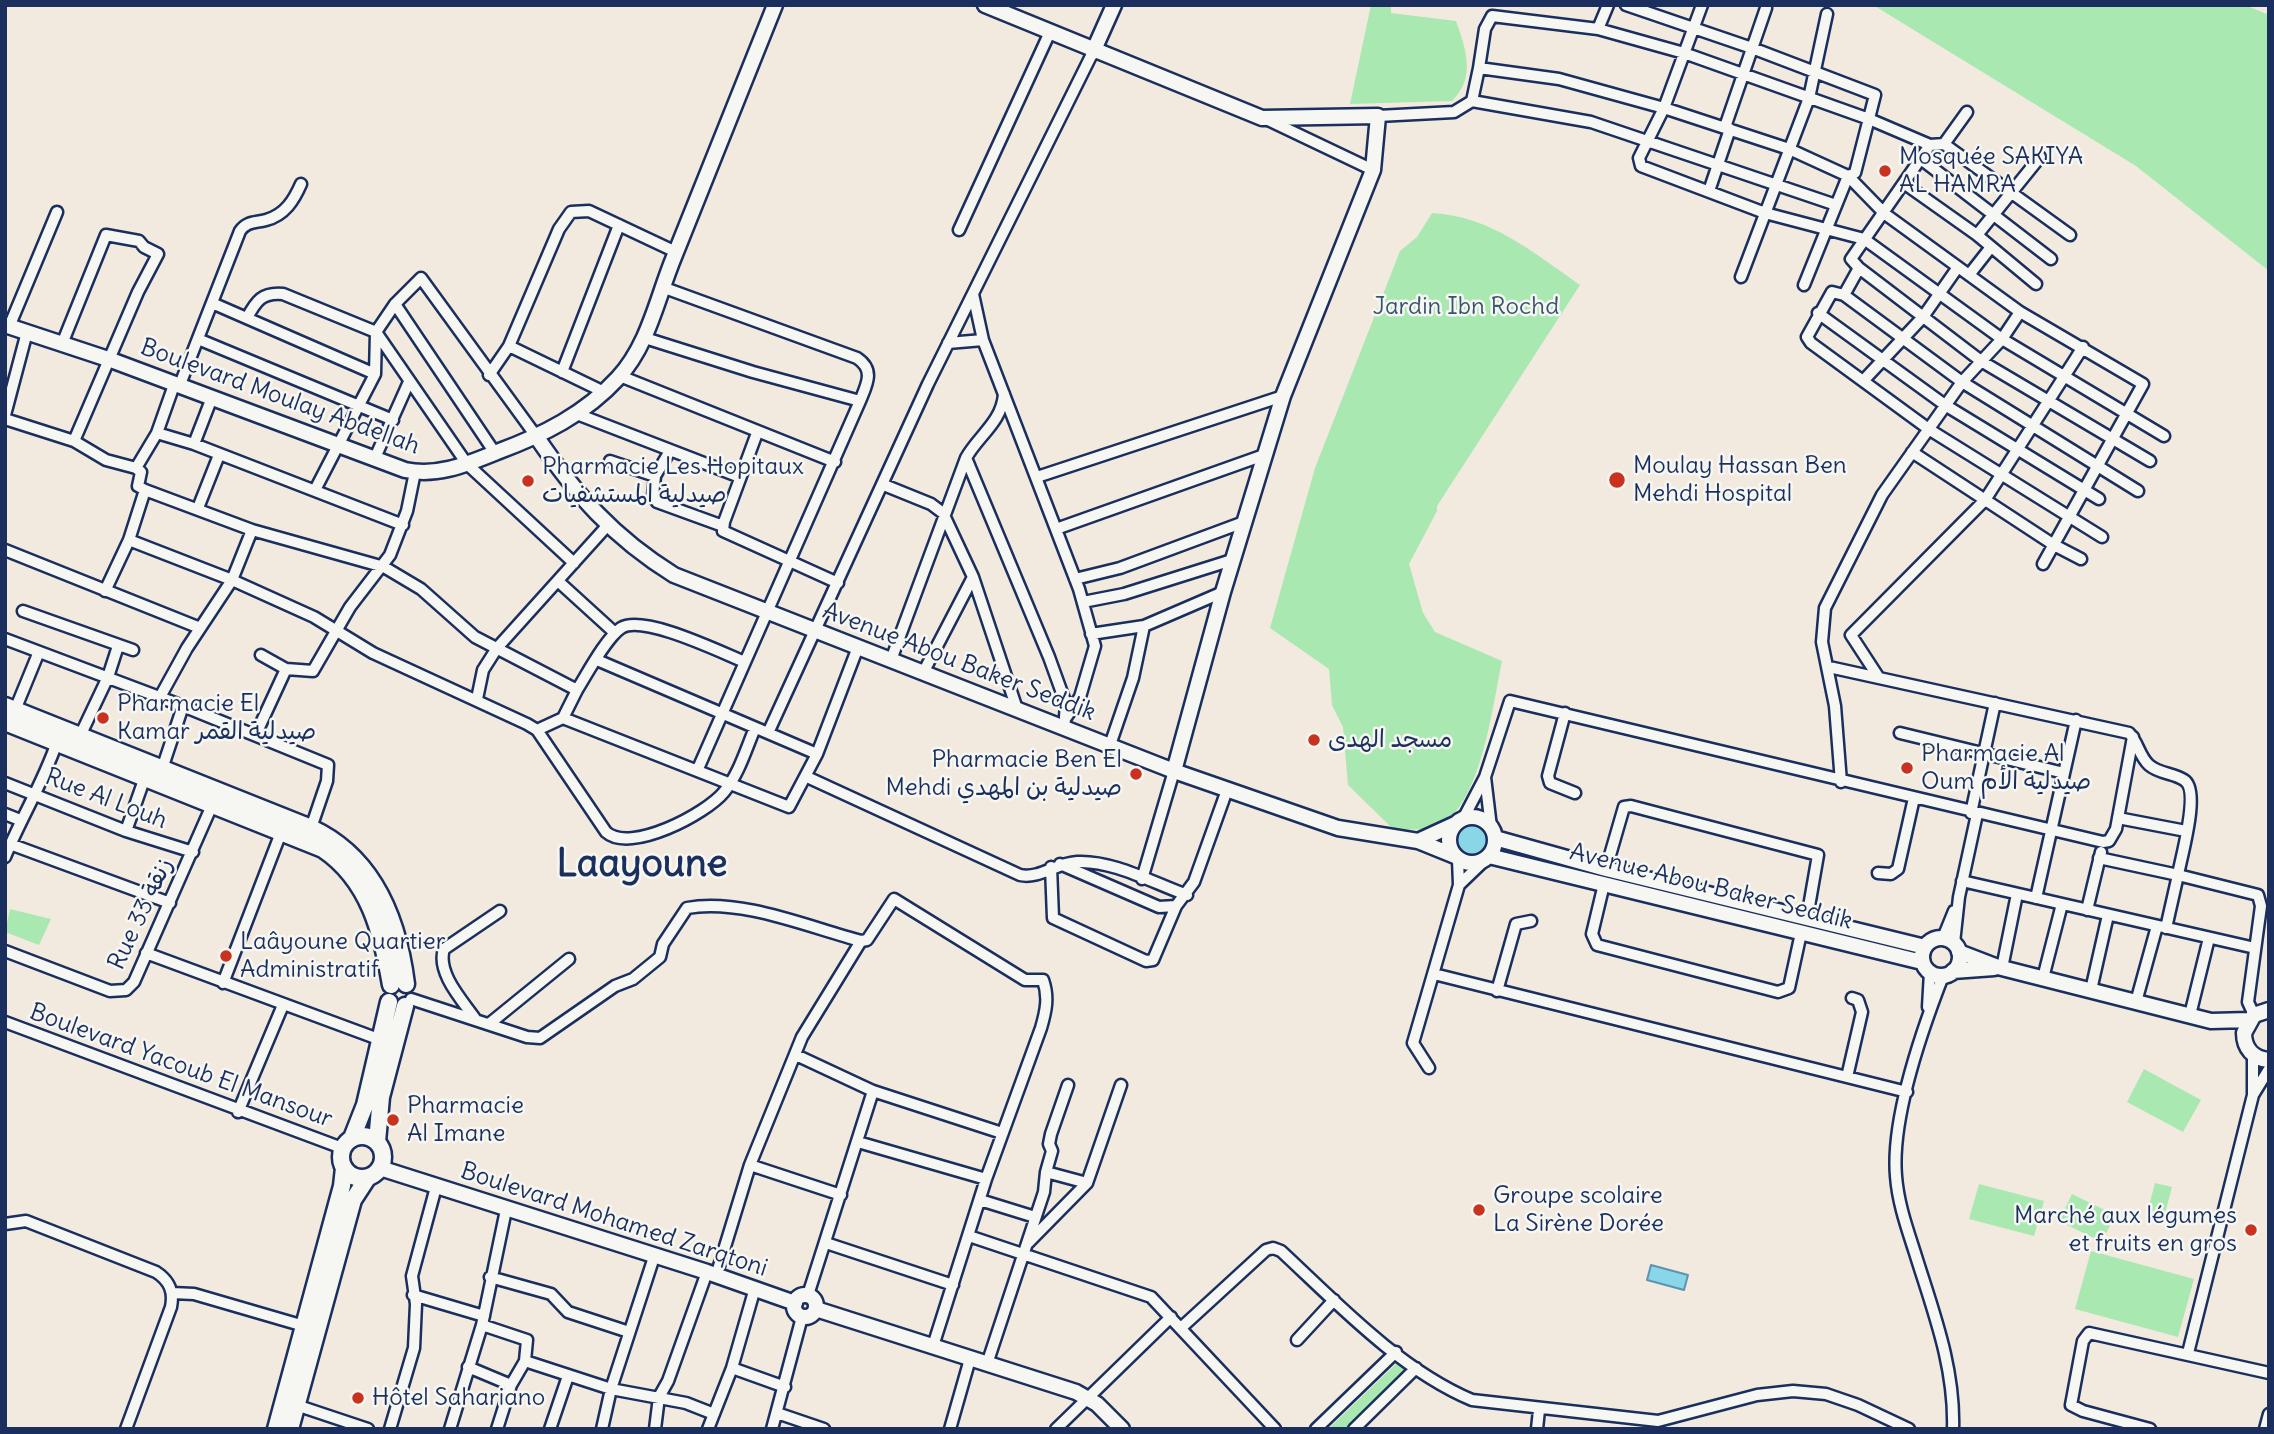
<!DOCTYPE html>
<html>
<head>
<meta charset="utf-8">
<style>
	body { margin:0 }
	#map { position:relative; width:2274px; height:1434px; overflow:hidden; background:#f2eadf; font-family:Delius,sans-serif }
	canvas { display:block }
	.frame { position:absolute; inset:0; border:7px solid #1b2f5e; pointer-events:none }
</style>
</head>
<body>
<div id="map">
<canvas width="2274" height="1434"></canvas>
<div class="frame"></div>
</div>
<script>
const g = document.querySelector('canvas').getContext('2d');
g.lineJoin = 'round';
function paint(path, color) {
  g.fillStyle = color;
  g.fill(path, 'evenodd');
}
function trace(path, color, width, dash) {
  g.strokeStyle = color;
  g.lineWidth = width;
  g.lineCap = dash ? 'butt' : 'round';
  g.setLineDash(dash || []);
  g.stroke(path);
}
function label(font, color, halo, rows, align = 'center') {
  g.font = font + ' Delius,"Playpen Sans Arabic",sans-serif';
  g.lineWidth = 5;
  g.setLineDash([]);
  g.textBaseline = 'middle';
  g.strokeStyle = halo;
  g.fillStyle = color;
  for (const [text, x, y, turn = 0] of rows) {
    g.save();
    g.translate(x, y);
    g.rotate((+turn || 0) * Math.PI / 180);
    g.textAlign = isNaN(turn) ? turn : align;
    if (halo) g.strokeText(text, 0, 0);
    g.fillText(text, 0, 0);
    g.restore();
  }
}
paint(new Path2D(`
	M1371 5H1391V13L1456 21C1466 49 1476 78 1452 101L1350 104Z
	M1873 5H2245L2269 15V271L2136 166Z
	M1432 213C1491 216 1534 253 1580 285L1437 506V511L1409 564 1423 613 1435 632 1502 661C1493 703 1481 807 1438 826 1426 831 1407 829 1394 830L1348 785 1343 727 1332 705 1329 669 1270 628 1315 468 1400 251 1417 237Z
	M10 909 51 919 39 945 5 932Z
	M2144 1069 2201 1100 2183 1132 2127 1102Z
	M2155 1183 2172 1187 2163 1221 2146 1217Z
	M1979 1184 2044 1201 2034 1236 1969 1219Z
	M2072 1194 2115 1215 2102 1242 2059 1221Z
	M2091 1251 2194 1279 2178 1337 2075 1309Z
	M1405 1361V1375L1350 1429H1328L1398 1362Z`), '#a9e8b0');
const water = new Path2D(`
	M1454 840a17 17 0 1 1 34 0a17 17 0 1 1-34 0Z
	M1651 1265 1688 1275 1684 1290 1647 1280Z`);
paint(water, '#89d6e8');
trace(water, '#5d93b1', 2);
const street = new Path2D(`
	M1626 5 1752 48 1875 95 1855 173 1848 176 1804 285
	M1702 5 1664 108 1639 158 1641 166 1765 213 1864 239 2002 339 2164 436
	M1598 29 1608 5
	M1479 68 1485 29 1492 16 1598 29 1684 53 1869 119 1930 145
	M1472 101 1591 122 1836 205
	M1967 112 1944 144 1930 145 1851 259 1859 268 1844 295 1832 292 1807 337 1811 343 1930 430 2102 537
	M1378 116 1454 112 1472 101 1479 68 1559 79 1664 108 1789 149 1848 176 1885 214 2020 312 2143 384 2043 564
	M1266 119 1373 170
	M1725 127 1766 8
	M1944 144 2070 235
	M1921 159 2051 259
	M1905 184 1977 235 2036 284
	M1709 191 1730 129
	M959 230 1050 32
	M1977 235 2040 157
	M1859 268 1981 361 2150 461
	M1969 275 1991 247
	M1741 277 1809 98 1827 14
	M662 287 857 358C875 370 867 384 860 401
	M973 294 983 340 1079 589 1095 646 1080 697 1065 719 1064 727
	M1844 295 1962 382 2138 491
	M212 303 375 374
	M395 304 495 453
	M1818 313 1945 405 2099 499
	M247 318C256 301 262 292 283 294L376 332 467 464 574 563
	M9 327 57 212
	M645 338 753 372 860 401 697 771
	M198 339 393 420
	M948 343 983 340
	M62 344 106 235 139 241 144 247 158 254 138 292 74 441
	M509 346 604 392
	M562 372 619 225
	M489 375 509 346 559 229 571 212 589 211 676 252
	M620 376 835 462
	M1863 381 1923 317 1958 267
	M179 387 240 231C247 221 255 223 266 220 285 215 294 200 301 184
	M577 414 740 477
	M5 415 27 332
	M5 419 74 441 106 460 136 468
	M157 433 194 444 403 525
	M757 433 724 522 723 531 838 583
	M194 444 211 400
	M1912 452 2054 545 2081 559
	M966 458 1049 657 1066 704 1065 717
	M374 460 408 384
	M610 461 655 476 653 496 657 502 723 526
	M655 476 670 451
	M1037 477 1283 396
	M884 485 931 504 943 513 973 577 1017 709
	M145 490 252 530 384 567 421 589 475 637 577 690C587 674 606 638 621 628 643 614 720 652 745 662
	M315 490 375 374 376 332 395 304 421 278 536 436
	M198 508 219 455
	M1056 529 1264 455
	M129 540 232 580 314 617 373 653 527 724 537 730 606 832C630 854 706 814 724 792 739 774 746 749 755 728
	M5 550 200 628
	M1075 579 1120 568 1244 522
	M559 582 615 633
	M105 591 129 540 145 490 138 486 141 472 136 468 157 433 174 385
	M1083 602 1124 594 1232 560
	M23 611 133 650
	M1091 634 1144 626 1223 592
	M5 639 183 706 328 765 327 781 311 828
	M261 655 286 669 313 671 350 607 390 555 407 511 415 472
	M597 660 817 754
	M891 660 966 458C978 436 1002 422 1004 394
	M1829 667 2129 733C2138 742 2139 756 2149 765 2159 774 2174 773 2184 780 2201 790 2181 857 2178 875L2258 895 2261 906 2248 1002 2254 1015
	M923 673 973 577
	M1879 678 1851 635 1985 500 2083 347
	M160 697 187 648 232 580 252 530
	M477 699 483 670 497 648 607 526
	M15 710 38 654
	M1565 713 1548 776 1550 783 1575 793
	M563 718 577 690
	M537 730 563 718 789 807 817 754 858 647
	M768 733 928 384 1093 52
	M1900 733 2064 773
	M256 734 286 669
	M80 736 108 677 118 646
	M1110 745 1133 678 1144 626
	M162 769 183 706
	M807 777 1020 875C1040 879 1056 863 1077 862 1113 860 1153 883 1187 895
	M1485 777 1510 701 2103 842 2109 841 2116 829 2133 737
	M1841 782 1835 706 1822 642 1825 608 1882 495 1962 382 2002 339 2020 312
	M5 783 126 831 193 852
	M1971 813 1995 703
	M5 814 20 820
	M2118 818 2186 831
	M1463 819 1485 777 1491 827
	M126 831 145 777
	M10 844 170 903
	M5 857C21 818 43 783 57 742
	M2099 858 2178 875 2166 928
	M1458 859 1459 885 1485 860
	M1060 864 1159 907 1176 906 1194 882 1227 790
	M1051 867 1053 918 1146 961 1153 960 1176 906
	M1606 869 1624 807 1631 806 1818 855 1807 918
	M1878 873 1891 874 1898 869 1914 798
	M1142 879 1174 771
	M1962 881 2255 948
	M1604 884 1592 934 1597 945 1778 992 1789 988 1801 933
	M2036 898 2076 720
	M2087 910 2101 852
	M1943 938 1954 911
	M861 941 867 940 894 899 1025 980H1043C1049 997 1046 1011 1041 1028L986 1179 933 1346
	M1954 943 1959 897 1977 814
	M5 951 110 991 126 990 134 982 213 803
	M146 953 381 1040
	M2002 968 2017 894
	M1434 974 1907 1092
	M1943 976C1922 1030 1891 1118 1896 1176 1898 1203 1907 1228 1915 1253 1933 1311 1955 1367 1953 1429
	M2043 978 2062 904
	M223 983 282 830
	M2091 990 2108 915
	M1497 991 1516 924 1531 921
	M411 999 527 1037 540 1038 615 986 633 979 660 957 663 944 687 908C741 898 808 927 861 941L802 1037 750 1165 716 1276
	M2136 1002 2157 926
	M1928 1007 1930 972
	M2190 1015 2209 938
	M476 1020C463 1001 436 973 444 949L500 911
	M5 1022 342 1148
	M489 1024 569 959
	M796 1055 873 1091 1002 1133
	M1429 1068 1413 1043 1459 885
	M1847 1077 1862 1012 1858 1000 1852 998
	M2253 1095 2269 1069
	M238 1112 283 1005
	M858 1142 986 1179
	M750 1165 841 1195
	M1046 1172 1052 1151 1049 1144 1051 1134 1068 1085
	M980 1200 1035 1217
	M5 1224 26 1221 156 1272C170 1281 174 1292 171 1307L126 1429
	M969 1236 1151 1297 1275 1429
	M826 1243 953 1285
	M1028 1243 1087 1183 1121 1085
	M490 1277 551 1294 568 1312 629 1332
	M172 1293 194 1294 304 1326
	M413 1295 484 1316
	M808 1295 873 1091
	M1182 1327 1266 1250 1273 1248 1281 1251C1338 1304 1399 1369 1472 1400L1658 1421 1757 1395 1793 1391 1826 1394 1858 1405 1909 1429
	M1297 1340 1334 1300
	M2188 1353 2253 1095V1055
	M525 1361 611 1389 686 1403 714 1414
	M987 1364 1044 1192 1046 1172 1087 1183
	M468 1367 511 1385 525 1361 527 1340 482 1325
	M732 1368 785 1387
	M296 1405 368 1429
	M777 1413 824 1429
	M390 1429 414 1348 416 1304 412 1276 436 1187
	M450 1429 482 1325 506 1210
	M497 1429 511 1385
	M550 1429 568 1376
	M602 1429 611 1389 654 1257
	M655 1429 659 1397 668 1381 707 1272
	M708 1429 732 1368 755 1288
	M772 1429 802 1317
	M950 1429 970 1359
	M1056 1429 1171 1317
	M1316 1429 1396 1352
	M1354 1429 1416 1368
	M1537 1429 1539 1410
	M2150 1429 2083 1411 2071 1405 2083 1341 2089 1333 2269 1373
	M2265 1429 2269 1414`);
const secondary = new Path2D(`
	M985 5 1262 118 1378 116 1373 170 1283 396 1223 592 1174 771
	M1093 52 1114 5
	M5 325 111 360 405 470C438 477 467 464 497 452 543 435 585 414 618 378 649 344 657 298 674 257 707 173 741 89 775 5
	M536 436C576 495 613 537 674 575L1174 771 1338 828 1418 841 1455 856
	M1449 840a23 23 0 1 1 46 0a23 23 0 1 1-46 0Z
	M1495 838 1606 869 1925 947
	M1418 841 1455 824
	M1489 856 1922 962
	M1922 957a19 19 0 1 1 38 0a19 19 0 1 1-38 0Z
	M1959 952 1998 967 2211 1021 2249 1020
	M1953 971 1994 968
	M2269 1010 2254 1015 2244 1033C2244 1048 2253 1059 2269 1060
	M380 1168 707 1272 795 1303
	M794 1306a11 11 0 1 1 22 0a11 11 0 1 1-22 0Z
	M816 1309 1076 1392 1097 1404 1122 1429`);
const primary = new Path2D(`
	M5 706 311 828C374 857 398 920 406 984
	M5 722 323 849C369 880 382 932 391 985
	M341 1157a21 21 0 1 1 42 0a21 21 0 1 1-42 0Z
	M352 1138 365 1105 389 1002
	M377 1142 381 1097 405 1006
	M276 1429 342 1186 344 1168
	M290 1429 353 1200 368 1177`);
trace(street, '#1b2f5e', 15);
trace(secondary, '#1b2f5e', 19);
trace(primary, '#1b2f5e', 21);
trace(street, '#f6f6f2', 10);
trace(secondary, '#f6f6f2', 14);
trace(primary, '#f6f6f2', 16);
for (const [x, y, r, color] of [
	[1885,171,7,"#c8321e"],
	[1617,480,9,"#c8321e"],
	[528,481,7,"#c8321e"],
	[103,718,7,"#c8321e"],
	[1314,740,7,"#c8321e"],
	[1907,768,7,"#c8321e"],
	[1136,774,7,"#c8321e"],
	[226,956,7,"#c8321e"],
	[393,1120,7,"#c8321e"],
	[1479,1210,7,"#c8321e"],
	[2251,1230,7,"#c8321e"],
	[358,1398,7,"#c8321e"]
]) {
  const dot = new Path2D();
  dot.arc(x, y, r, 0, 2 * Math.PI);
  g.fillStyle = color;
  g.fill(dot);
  trace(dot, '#f6f6f2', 2.5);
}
label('24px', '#1b2f5e', '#f6f6f2', [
	["Mosquée SAKIYA",1899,157],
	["AL HAMRA",1899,185],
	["Moulay Hassan Ben",1633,466],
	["Mehdi Hospital",1633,494],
	["Pharmacie Les Hopitaux",542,467],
	["صيدلية المستشفيات",542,495],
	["Pharmacie El",117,704],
	["Kamar صيدلية القمر",117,732],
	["مسجد الهدى",1328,740],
	["Pharmacie Al",1921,754],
	["Oum صيدلية الأم",1921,782],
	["Pharmacie Ben El",1122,760,"right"],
	["Mehdi صيدلية بن المهدي",1122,788,"right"],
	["Laâyoune Quartier",240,942],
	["Administratif",240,970],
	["Pharmacie",407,1106],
	["Al Imane",407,1134],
	["Groupe scolaire",1493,1196],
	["La Sirène Dorée",1493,1224],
	["Marché aux légumes",2237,1216,"right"],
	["et fruits en gros",2237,1244,"right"],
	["Hôtel Sahariano",372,1398]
], 'left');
label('24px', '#37546e', '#f6f6f2', [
	["Jardin Ibn Rochd",1466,307]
]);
label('24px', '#1b2f5e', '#f6f6f2', [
	["Boulevard Moulay Abdellah",280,397,20],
	["Avenue Abou Baker Seddik",959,662,21],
	["Rue Al Louh",106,799,21],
	["Avenue Abou Baker Seddik",1711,887,14],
	["Rue 33 زنقة",141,914,-65],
	["Boulevard Yacoub El Mansour",181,1066,20],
	["Boulevard Mohamed Zarqtoni",614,1220,18]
]);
label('bold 38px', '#1b2f5e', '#f6f6f2', [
	["Laayoune",642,865]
]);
</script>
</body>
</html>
